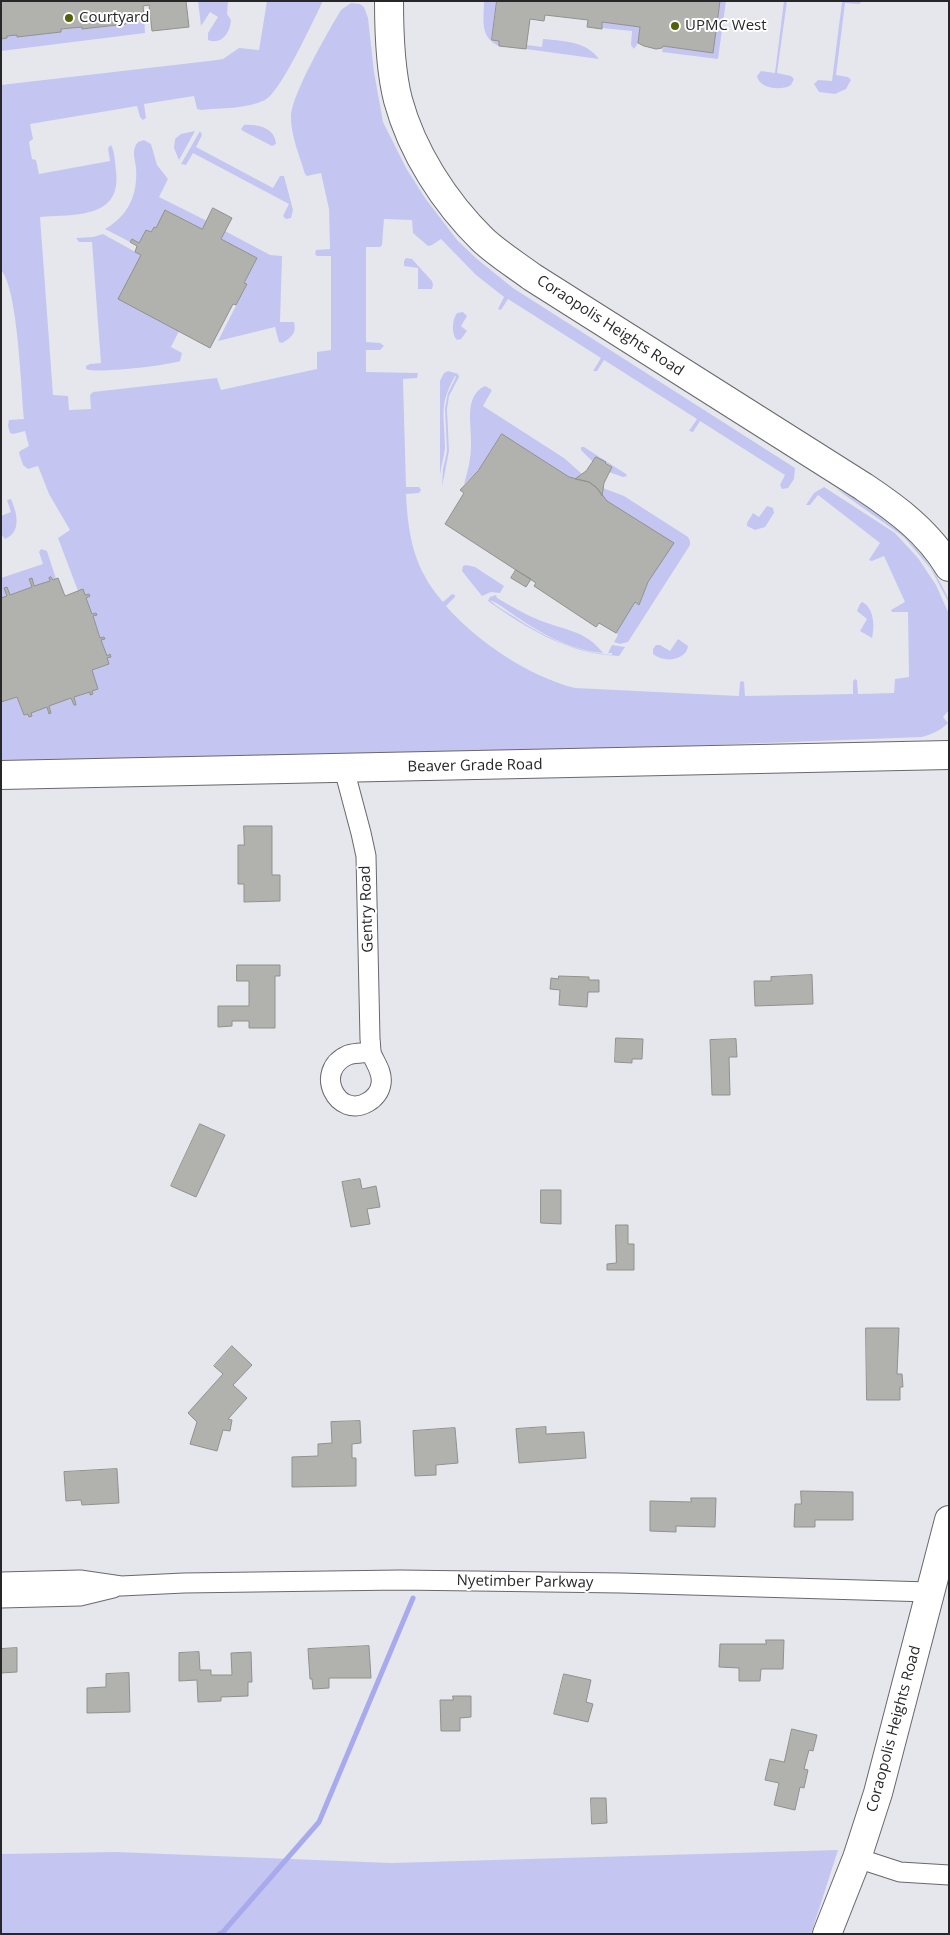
<!DOCTYPE html>
<html>
<head>
<meta charset="utf-8">
<style>
	body { margin:0 }
	#map { position:relative; width:950px; height:1935px; overflow:hidden; background:#e6e7ec; font-family:"Open Sans",sans-serif }
	canvas { display:block }
	.frame { position:absolute; inset:0; border:2px solid #27272a; pointer-events:none }
</style>
</head>
<body>
<div id="map">
<canvas width="950" height="1935"></canvas>
<div class="frame"></div>
</div>
<script>
const g = document.querySelector('canvas').getContext('2d');
g.lineJoin = 'round';
function paint(path, color) {
  g.fillStyle = color;
  g.fill(path, 'evenodd');
}
function trace(path, color, width, dash) {
  g.strokeStyle = color;
  g.lineWidth = width;
  g.lineCap = dash ? 'butt' : 'round';
  g.setLineDash(dash || []);
  g.stroke(path);
}
function label(font, color, halo, rows, align = 'center') {
  g.font = font + ' "Open Sans",sans-serif';
  g.lineWidth = 4;
  g.setLineDash([]);
  g.textBaseline = 'middle';
  g.strokeStyle = halo;
  g.fillStyle = color;
  for (const [text, x, y, turn = 0] of rows) {
    g.save();
    g.translate(x, y);
    g.rotate((+turn || 0) * Math.PI / 180);
    g.textAlign = isNaN(turn) ? turn : align;
    if (halo) g.strokeText(text, 0, 0);
    g.fillText(text, 0, 0);
    g.restore();
  }
}
paint(new Path2D(`
	M198 1H228L227 14 231 20C230 33 222 45 208 40V33L218 17 210 12 201 26Z
	M267 1H323C313 21 281 92 265 100 247 109 221 108 201 110L197 109 194 96 144 104 146 118 143 120 140 117 137 106 30 124 33 139 29 142 32 159 36 160 39 174 110 161 108 148 111 145C115 152 115 163 116 171 122 220 73 214 40 217L53 395 68 396 69 410 91 409 90 395 93 392 217 378 221 390 317 369V352L331 350V256H317L315 254 316 250 330 249 329 209 321 173 307 176 305 174C300 157 291 136 291 118 290 97 329 30 341 10L351 3 360 4 364 7 368 18 374 72 383 122 406 168 425 198 457 240 477 259 513 288 795 468 794 479 788 488 782 489 780 485 785 475 700 421 693 432 689 431 697 419 604 360 597 371H593L601 358 508 299 501 310 498 309 504 297 476 275 441 239 432 245 428 246 413 233 412 220 384 219 382 245 380 247H366V342L380 343 384 346 380 350H366V372L418 373 417 378 403 379 406 487H419L421 490 419 493 406 494C408 536 414 569 443 602L452 594 455 595V597L446 606C476 641 530 677 575 688L739 696 740 682 742 681 744 682 745 696 853 694V681L855 679 857 680 858 694 894 693 895 679 909 677 908 612H892L891 610 905 602 884 556 872 561 869 560 880 543 818 495 810 505H806L814 493 824 487 895 533 918 558 936 585 949 614V710L943 717 948 723C941 730 933 734 922 737L555 751 1 763V702L17 697 24 715 47 707 49 714 51 713 49 706 71 698 74 705H76L74 697 90 692V695L93 694 92 691 98 689 92 670 109 664 107 658 111 656 110 654 107 656 101 640 105 639 104 637 100 638 93 616 96 615V613L92 614 86 598 90 596 89 594 85 595 83 590 78 591 58 538 70 530 49 494 38 466 28 469 23 465 19 453 20 451 29 446 25 431 13 434 10 433 8 426 9 420 24 419C21 389 18 289 1 270V85L209 61 223 59 239 48 259 50Z
	M484 1H497L492 40 499 41V46C479 37 484 19 484 1Z
	M720 1H726L718 59 662 52 663 46 713 53Z
	M784 1H787L777 73 791 76 794 79 791 85C782 91 759 89 757 76L761 71 775 73Z
	M836 1H863L859 4 845 3 836 75 848 77 851 80 846 89 835 94 819 92 814 84 818 80 832 81 842 2Z
	M144 15 145 33 1 51V39L7 36 17 35V37L61 32V29L82 27 83 29 126 24V21L137 20 136 16Z
	M602 22 640 27 638 43 634 49 631 45 632 31 602 28Z
	M543 39C563 41 586 41 599 59L526 49 527 45 542 47Z
	M244 125C258 124 275 128 276 144L272 146 243 131 241 129Z
	M195 131 179 160 174 148 175 139 181 134Z
	M200 131 202 135 196 147 273 188 280 176H284L293 210 291 218 286 219 283 216 289 204 193 153 186 165 181 164Z
	M144 140 151 144 157 165 168 179 159 197 207 221 202 229 166 210 156 228 153 227 151 232 146 230 139 243 132 239 130 242 105 229C128 216 138 195 136 168 135 158 131 150 138 142Z
	M225 231 270 255 282 256 280 322H294C297 333 291 338 282 343L279 342 275 327 218 341 247 284 244 283 257 258 221 239Z
	M103 234 141 255 179 331 171 347 182 353 180 361C171 365 94 374 86 369V366L90 364 101 363 92 242H79L76 238 93 237Z
	M406 258 412 259 432 281 433 285 432 289H418V268L404 266V261Z
	M463 312 467 316 461 326 467 331 461 339 457 340C451 334 452 320 457 313Z
	M448 371 458 374 459 377 449 396 447 409 449 451 442 487 443 469 447 451 445 408 448 393 456 377 455 376C438 406 445 417 445 448 444 457 441 466 440 475V381L444 373Z
	M485 386 492 390 483 406 564 458 582 474 575 479 569 477 502 434 478 471 464 484C468 471 471 458 471 445 472 426 463 396 485 386Z
	M581 447H584L626 474 627 476 623 477 609 472 612 467 604 461 593 462 581 450Z
	M603 488 624 496 688 537 690 541V545L628 642 620 644 614 642 618 635 616 633 635 602 639 605 648 582 673 543 607 501 602 496Z
	M835 488C886 514 925 547 949 600V603L931 569 904 537Z
	M11 499C17 513 22 532 5 539L1 534V516L11 512 7 500Z
	M767 506 773 508 774 513 765 527 755 530 747 526V523L753 513 759 517Z
	M41 549 47 551 56 579 53 580 51 577 49 578 50 581 34 586 32 579 29 580 32 587 1 598V578L43 564 39 552Z
	M466 565 475 567 504 586 500 593 491 592 482 596 462 571 463 566Z
	M496 595 497 598C511 606 524 614 539 620 563 630 586 630 603 653 572 650 545 636 520 619 510 613 500 604 490 600 497 607 507 612 516 618 546 638 576 652 612 655V653H608L612 645 625 647 619 656C569 654 529 630 488 601L490 597Z
	M862 602C874 607 875 627 872 638L860 631 867 619 857 611 860 604Z
	M678 639 688 646C686 661 663 663 653 654V649L656 645H660L670 651Z
	M838 1850 811 1934H1V1854L116 1852 391 1863Z`), '#c4c6f1');
trace(new Path2D(`
	M219 1934 223 1932 319 1822 413 1598`), '#a8aaed', 5);
const building = new Path2D(`
	M1 1H186L189 27 152 31 149 5 143 6 144 15 136 16 137 20 126 21V24L82 29V27L61 29V32L17 37V35L7 36V38L1 39Z
	M497 1H720L713 53 663 46 662 48 656 49 644 46 638 43 640 27 602 22V29L587 27 588 20 545 15 544 21 530 19 526 49 499 46V41L492 40Z
	M213 208 232 218 221 239 257 258 244 283 247 284 236 305 233 304 210 348 118 299 141 255 135 252 137 246 130 242 132 239 139 243 146 230 151 232 154 227 156 228 165 210 202 229Z
	M502 434 569 477 589 482 597 488 607 501 674 543 648 582 639 605 635 602 616 633 599 623 596 627 534 586 536 583 445 524 464 493 460 490 478 471Z
	M596 457 606 462 605 463 612 467 604 483 602 496 597 488 589 482 575 479 586 471Z
	M516 570 531 579 526 587 511 578Z
	M51 577 53 580 58 578 65 596 83 589 85 595 89 594 90 596 86 598 92 614 96 613 97 615 93 616 100 638 104 637 105 639 101 640 107 656 110 654 111 657 107 658 109 664 92 670 98 689 92 691 93 694 90 695V692L74 697 76 705H74L71 698 49 706 51 713 49 714 47 707 31 713 32 716 29 717 28 714 24 715 17 697 1 702V598L7 596 4 588 7 587 10 595 32 587 29 579 32 578 34 586 50 581 49 578Z
	M244 826H272V875H280V901L244 902V884H238V845H244Z
	M237 965H280V976H275V1028H249V1021H232V1026L218 1027V1006H249V981H237Z
	M812 975 813 1004 755 1006 754 981H771V977Z
	M559 976 589 977V980H599V992H588L587 1007 559 1005 560 990 550 989 551 978 558 979Z
	M616 1038 643 1039 642 1059H632V1063L615 1062Z
	M736 1039 737 1057H729L730 1095H712L710 1040Z
	M200 1124 225 1135 196 1197 171 1186Z
	M360 1179 362 1189 376 1186 380 1207 367 1209 370 1224 351 1227 342 1182Z
	M541 1190H561V1224L541 1223Z
	M616 1225H628V1244H634V1270H607V1264L616 1263Z
	M866 1328H899L897 1374H902L903 1387H900V1400H867Z
	M232 1346 252 1365 233 1385 247 1398 228 1419 232 1420 230 1431 223 1430 217 1451 190 1444 197 1422 188 1413 223 1374 214 1366Z
	M360 1421 361 1443 352 1444V1458H356V1486L292 1487V1457L318 1456V1444L332 1443 331 1422Z
	M546 1427V1434L584 1432 586 1458 519 1463 516 1429Z
	M455 1428 458 1463 436 1465V1475L415 1476 413 1431Z
	M117 1469 119 1503 82 1505 81 1500 66 1501 64 1472Z
	M801 1491 853 1492V1520H815V1527H794L795 1504H801Z
	M691 1498H716L715 1527 676 1526V1532L650 1531V1501L691 1502Z
	M766 1640H784L783 1669H761L760 1681H739V1668L719 1667 720 1644H766Z
	M369 1646 371 1678H329V1688L313 1689 312 1679H310L308 1649Z
	M17 1648V1672L1 1673V1649Z
	M199 1652 200 1670H211V1675H232L231 1653 251 1652 252 1682H248V1696L221 1697V1701L198 1702 197 1680 179 1681V1653Z
	M129 1673 130 1712 87 1713V1688L106 1687V1674Z
	M564 1674 591 1680 586 1702 593 1704 588 1722 554 1714Z
	M453 1696H471V1717L460 1718V1731H441L440 1700H453Z
	M792 1729 817 1735 813 1751 809 1750 804 1769 808 1770 804 1788 800 1787 795 1810 774 1805 779 1783 765 1780 770 1759 784 1762Z
	M591 1798H606L607 1823 592 1824Z`);
paint(building, '#b1b2ad');
trace(building, '#90918c', 1);
const street = new Path2D(`
	M344 769 361 833 366 856 370 1039C371 1044 370 1050 372 1055 376 1064 383 1073 381 1084 380 1091 375 1098 368 1102 338 1120 312 1071 348 1055 355 1053 364 1053 371 1052
	M1 1582 80 1580 121 1586 184 1583 400 1580 621 1583 929 1592
	M1 1598 80 1596 113 1588
	M857 1858 900 1872 949 1875`);
const secondary = new Path2D(`
	M389 1C389 34 390 69 398 100 412 152 445 203 483 240 498 254 516 265 532 277L864 487C897 509 928 532 949 567
	M1 775 949 755
	M827 1934 857 1858 878 1793 949 1520`);
trace(street, '#68686d', 21);
trace(secondary, '#68686d', 30);
trace(street, '#fff', 19);
trace(secondary, '#fff', 28);
for (const [x, y, r, color] of [
	[69,18,5,"#526207"],
	[675,26,5,"#526207"]
]) {
  const dot = new Path2D();
  dot.arc(x, y, r, 0, 2 * Math.PI);
  g.fillStyle = color;
  g.fill(dot);
  trace(dot, '#fff', 2);
}
label('15px', '#27272a', '#fff', [
	["Courtyard",79,18],
	["UPMC West",685,26]
], 'left');
label('15px', '#27272a', '#fff', [
	["Coraopolis Heights Road",610,326,33],
	["Beaver Grade Road",475,766,-1],
	["Gentry Road",367,909,-92],
	["Nyetimber Parkway",525,1582,1],
	["Coraopolis Heights Road",894,1729,-75]
]);
</script>
</body>
</html>
